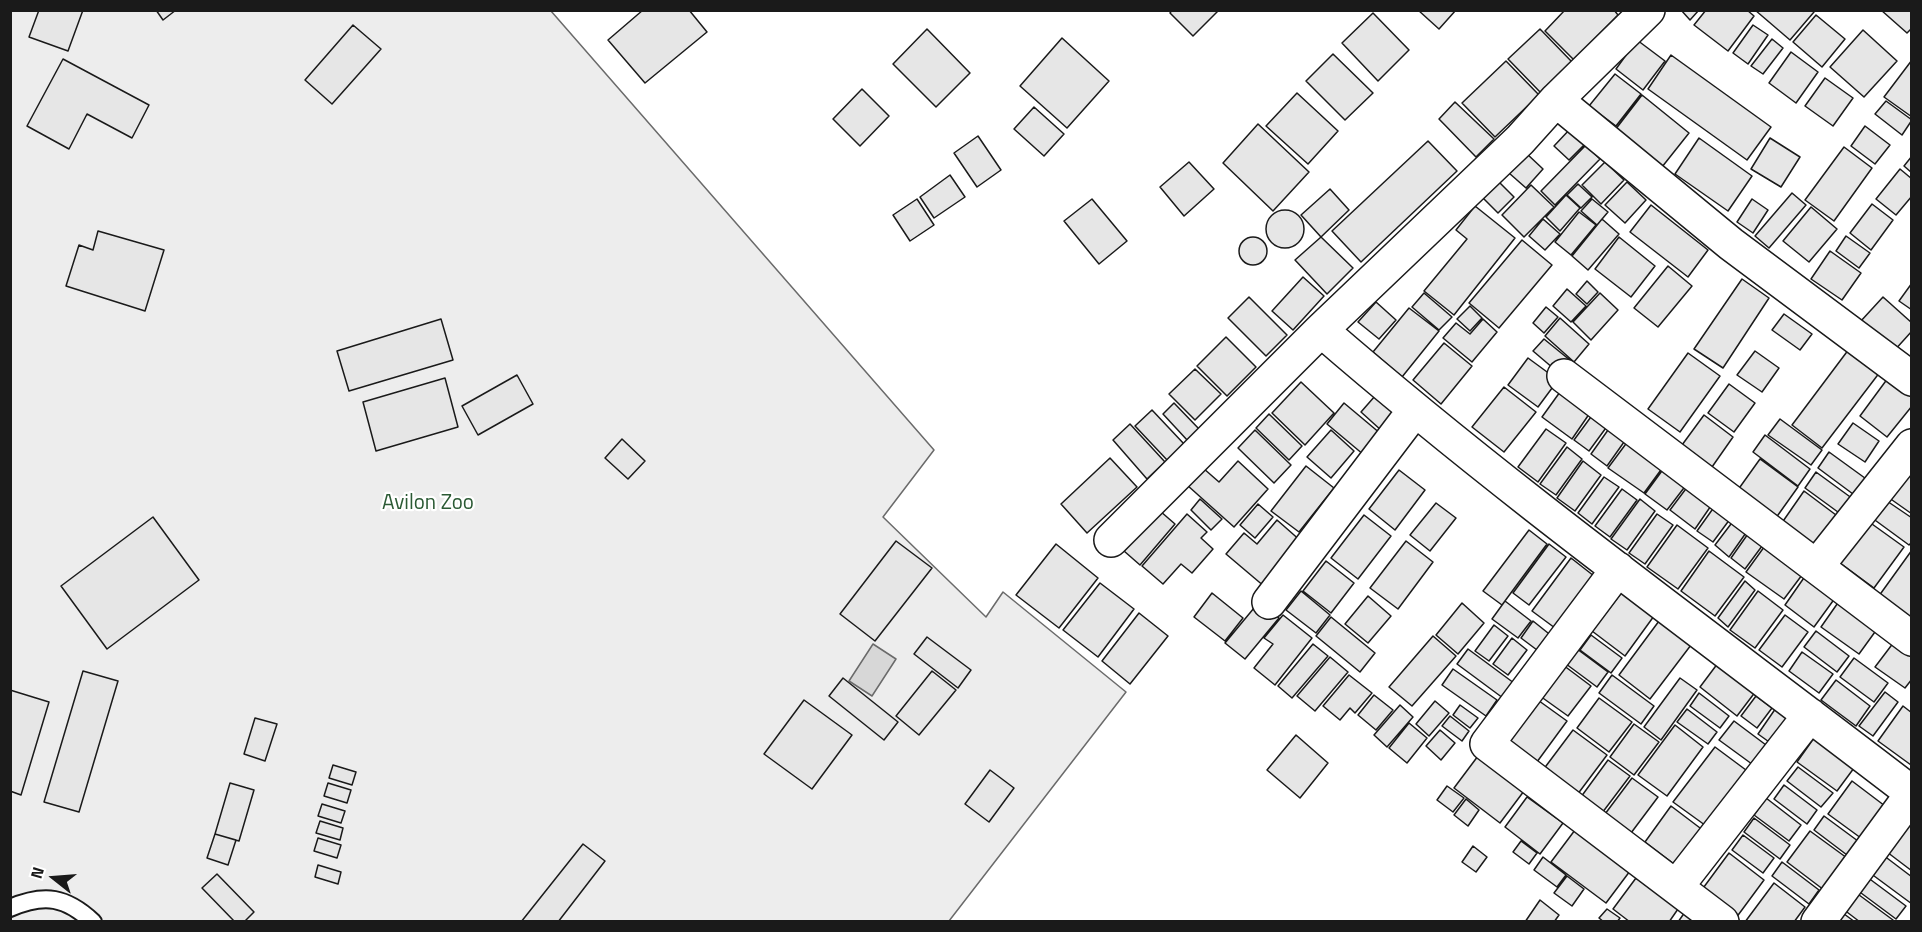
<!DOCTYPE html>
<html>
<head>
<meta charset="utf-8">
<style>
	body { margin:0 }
	#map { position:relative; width:1922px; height:932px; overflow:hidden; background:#fff; font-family:"Titillium Web",sans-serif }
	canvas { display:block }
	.frame { position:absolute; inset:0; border:12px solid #1a1a1a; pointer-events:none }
	.north { position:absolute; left:24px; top:848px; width:60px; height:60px; -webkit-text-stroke:4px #fff; paint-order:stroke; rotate:287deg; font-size:16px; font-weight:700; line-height:24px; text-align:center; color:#1a1a1a }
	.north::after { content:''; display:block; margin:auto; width:21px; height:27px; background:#1a1a1a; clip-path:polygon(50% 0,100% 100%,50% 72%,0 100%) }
</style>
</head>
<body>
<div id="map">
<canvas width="1922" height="932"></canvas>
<div class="frame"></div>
<div class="north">N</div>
</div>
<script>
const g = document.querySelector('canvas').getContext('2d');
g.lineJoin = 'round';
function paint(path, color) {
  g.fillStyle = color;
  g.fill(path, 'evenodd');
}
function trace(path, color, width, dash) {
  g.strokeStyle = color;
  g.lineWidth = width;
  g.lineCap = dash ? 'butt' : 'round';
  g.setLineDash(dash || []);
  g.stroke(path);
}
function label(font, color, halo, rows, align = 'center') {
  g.font = font + ' "Titillium Web",sans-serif';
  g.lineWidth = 4.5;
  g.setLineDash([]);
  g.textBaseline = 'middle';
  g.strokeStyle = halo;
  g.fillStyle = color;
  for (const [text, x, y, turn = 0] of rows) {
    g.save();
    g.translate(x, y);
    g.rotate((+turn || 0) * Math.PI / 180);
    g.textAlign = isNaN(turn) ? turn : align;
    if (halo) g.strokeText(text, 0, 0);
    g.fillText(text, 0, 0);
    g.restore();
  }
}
const built = new Path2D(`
	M10 11H551L934 450 883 517 986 617 1003 592 1126 692 949 921H11Z`);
paint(built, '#ededed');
trace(built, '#6a6a6a', 1.5);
const water = new Path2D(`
	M873 644 896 659 872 696 849 681Z`);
paint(water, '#d7d7d7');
trace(water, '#6a6a6a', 1.5);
const building = new Path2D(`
	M39 10H83L68 51 29 37Z
	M156 10H176L163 20Z
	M643 10H689L707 32 645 83 608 40Z
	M1172 10H1219L1193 36 1170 13Z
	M1418 10H1456L1439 29Z
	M1565 10H1614L1618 15 1574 60 1545 31Z
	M1681 10H1699L1690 20Z
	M1706 10H1747L1754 16 1728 51 1694 25Z
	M1755 10H1813L1814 12 1790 40Z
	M1881 10H1912V28L1907 33Z
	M1373 13 1409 50 1378 81 1342 43Z
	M1816 15 1845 39 1822 67 1793 42Z
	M353 25 381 49 332 104 305 80Z
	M1753 25 1768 35 1748 64 1733 53Z
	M927 29 970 73 936 107 893 64Z
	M1540 29 1572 62 1541 93 1508 59Z
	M1863 30 1897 61 1864 97 1830 67Z
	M1062 38 1109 81 1067 128 1020 86Z
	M1772 39 1783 48 1763 74 1751 66Z
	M1637 40 1665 61 1643 90 1616 69Z
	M1791 52 1818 72 1796 103 1769 83Z
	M1333 54 1373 93 1345 120 1306 81Z
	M1671 55 1771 127 1747 160 1648 89Z
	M63 59 149 105 132 138 87 114 69 149 27 126Z
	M1912 60V117L1884 97Z
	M1506 61 1539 95 1495 137 1462 103Z
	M1615 74 1641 94 1616 126 1589 106Z
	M1825 78 1853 98 1833 126 1805 106Z
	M862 89 889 116 860 146 833 119Z
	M1297 93 1338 131 1308 164 1266 126Z
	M1642 95 1689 133 1662 167 1615 130Z
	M1886 101 1912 120 1902 135 1875 114Z
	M1455 102 1494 139 1476 157 1439 119Z
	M1034 107 1064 134 1044 156 1014 129Z
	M1258 124 1309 172 1273 211 1223 163Z
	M1865 126 1890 145 1875 164 1851 146Z
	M1571 128 1586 143 1569 160 1554 146Z
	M978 136 1001 170 977 187 954 153Z
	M1699 138 1752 176 1728 211 1675 174Z
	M1770 138 1800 157 1781 187 1751 169Z
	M1428 141 1457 171 1361 262 1332 231Z
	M1586 145 1600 159 1555 205 1541 191Z
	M1844 147 1872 168 1834 221 1805 200Z
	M1526 153 1543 169 1526 188 1509 173Z
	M1912 156V173L1904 166Z
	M1189 162 1214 189 1184 216 1160 187Z
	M1605 162 1624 180 1601 204 1582 185Z
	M1900 169 1912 179V196L1896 215 1876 199Z
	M950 175 965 197 934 218 920 197Z
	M1494 177 1514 197 1498 213 1478 193Z
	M1627 182 1646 200 1625 223 1605 205Z
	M1578 184 1592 197 1581 208 1567 195Z
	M1531 185 1554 207 1524 237 1502 215Z
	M1330 189 1349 210 1321 237 1301 215Z
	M1792 193 1806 205 1769 248 1755 236Z
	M1566 195 1580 208 1560 231 1546 217Z
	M917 199 934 225 910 241 893 215Z
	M1092 199 1127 241 1099 264 1064 221Z
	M1592 199 1608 212 1597 225 1581 211Z
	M1752 199 1768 210 1753 233 1737 222Z
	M1872 204 1893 220 1871 250 1850 233Z
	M1651 205 1708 250 1688 277 1630 232Z
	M1475 206 1515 238 1454 315 1424 291 1467 239 1456 230Z
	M1811 207 1837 229 1809 262 1783 241Z
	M1266 229a19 19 0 1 1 38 0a19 19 0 1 1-38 0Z
	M1579 212 1596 225 1571 255 1555 242Z
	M1543 219 1560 234 1545 250 1529 236Z
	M1602 219 1619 234 1588 270 1572 256Z
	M98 231 164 250 145 311 66 286 79 245 93 250Z
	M1846 236 1870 253 1859 268 1836 251Z
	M1321 237 1353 268 1327 294 1295 260Z
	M1619 237 1655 266 1631 297 1595 269Z
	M1239 251a14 14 0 1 1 28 0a14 14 0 1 1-28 0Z
	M1522 240 1552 265 1499 328 1469 303Z
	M1830 251 1861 273 1842 300 1811 279Z
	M1668 266 1692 286 1658 327 1634 308Z
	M1303 277 1324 296 1293 330 1272 311Z
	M1742 279 1769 298 1723 368 1694 349Z
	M1587 281 1598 292 1587 304 1576 294Z
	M1912 283V310L1899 301Z
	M1567 289 1586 306 1571 322 1553 306Z
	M1424 293 1452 317 1439 330 1412 307Z
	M1600 293 1618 310 1591 340 1573 322Z
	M1249 297 1287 335 1266 356 1228 318Z
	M1883 297 1912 323V331L1893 352 1860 322Z
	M1376 302 1396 320 1379 339 1358 322Z
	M1470 306 1482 318 1470 331 1457 319Z
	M1546 307 1558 317 1544 333 1533 323Z
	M1409 308 1439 331 1402 377 1373 352Z
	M1784 314 1812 334 1800 350 1772 330Z
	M1560 318 1589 344 1574 362 1545 336Z
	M441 319 453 360 349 391 337 351Z
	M1483 319 1497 332 1472 362 1443 338 1456 323 1470 334Z
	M1226 337 1256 367 1227 396 1197 366Z
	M1544 339 1571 361 1560 374 1533 351Z
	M1444 343 1472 366 1441 404 1413 380Z
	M1849 349 1880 372 1822 448 1792 425Z
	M1755 351 1779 368 1762 392 1737 375Z
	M1688 353 1720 376 1680 432 1648 409Z
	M1528 358 1558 380 1538 407 1508 385Z
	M1195 369 1221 394 1195 420 1169 394Z
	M517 375 533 404 478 435 462 406Z
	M445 378 458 427 376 451 363 402Z
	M1888 378 1912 397V406L1887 437 1860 416Z
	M1301 382 1334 413 1305 445 1272 413Z
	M1729 384 1755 403 1734 432 1708 413Z
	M1565 385 1594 407 1572 439 1542 417Z
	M1504 387 1536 412 1504 452 1472 427Z
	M1375 396 1396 414 1382 431 1361 412Z
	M1174 403 1200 430 1188 441 1163 414Z
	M1344 403 1381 434 1364 455 1327 424Z
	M1152 410 1185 445 1168 461 1135 426Z
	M1596 410 1611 421 1589 451 1574 440Z
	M1269 414 1302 446 1289 460 1256 428Z
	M1704 415 1733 437 1712 467 1682 445Z
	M1780 419 1822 450 1811 465 1768 435Z
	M1613 423 1629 435 1607 466 1591 454Z
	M1853 423 1879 441 1865 462 1838 444Z
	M1130 424 1165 462 1147 479 1113 440Z
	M1546 429 1566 443 1538 482 1518 467Z
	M1255 430 1291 465 1274 483 1238 448Z
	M1331 430 1354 451 1331 478 1307 457Z
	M1765 435 1810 469 1798 486 1753 452Z
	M1631 437 1666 463 1644 493 1608 468Z
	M622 439 645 461 628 479 605 458Z
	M1567 447 1582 459 1556 495 1540 484Z
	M1829 452 1869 481 1857 497 1818 468Z
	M1110 458 1137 487 1087 533 1061 504Z
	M1760 459 1798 487 1773 522 1735 494Z
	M1238 461 1268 489 1234 527 1187 485 1203 468 1219 482Z
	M1583 461 1601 475 1575 511 1557 498Z
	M1667 464 1690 480 1667 510 1645 494Z
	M1306 466 1334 488 1299 532 1271 511Z
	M1912 466V514L1885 495Z
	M1399 470 1425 490 1395 530 1369 509Z
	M1816 472 1853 499 1842 515 1805 488Z
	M1604 477 1619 487 1592 524 1578 513Z
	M1691 482 1715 500 1695 529 1670 510Z
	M1622 489 1637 500 1610 537 1595 526Z
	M1804 491 1840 518 1814 553 1779 527Z
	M1881 497 1912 518V542L1909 545 1868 515Z
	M1200 499 1222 519 1211 530 1191 510Z
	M1640 499 1655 511 1627 550 1611 539Z
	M1436 503 1456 518 1430 551 1410 535Z
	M1717 503 1733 515 1713 542 1697 531Z
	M1258 504 1273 517 1255 538 1240 525Z
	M1160 511 1175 524 1140 565 1124 551Z
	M1187 514 1207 532 1201 538 1213 549 1192 573 1181 564 1163 584 1142 566Z
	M1657 514 1673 525 1645 564 1629 553Z
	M1364 515 1391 536 1358 579 1331 558Z
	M153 517 199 580 107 649 61 586Z
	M1865 519 1904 547 1874 588 1836 560Z
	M1277 520 1302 542 1265 587 1226 554 1244 533 1257 544Z
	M1734 520 1748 530 1729 557 1715 545Z
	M1677 525 1708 548 1678 589 1647 567Z
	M1529 530 1547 544 1502 605 1483 591Z
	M1750 531 1765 542 1745 569 1731 558Z
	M896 541 932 568 875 641 840 614Z
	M1406 541 1433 562 1398 609 1370 588Z
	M1767 543 1805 571 1784 599 1746 572Z
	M1056 544 1098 578 1059 628 1016 595Z
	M1549 544 1566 557 1529 605 1513 593Z
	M1912 550V624L1876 600Z
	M1709 551 1744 577 1715 616 1681 591Z
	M1571 558 1594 576 1555 628 1532 611Z
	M1326 561 1354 583 1331 613 1303 591Z
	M1808 572 1838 594 1814 627 1785 605Z
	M1745 581 1755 590 1728 627 1718 618Z
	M1100 583 1134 609 1098 657 1063 630Z
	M1301 591 1330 615 1316 633 1286 610Z
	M1758 591 1783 610 1755 648 1730 630Z
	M1622 592 1654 616 1625 656 1592 631Z
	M1212 593 1243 618 1225 641 1194 617Z
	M1368 596 1391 616 1368 643 1345 624Z
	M1842 597 1880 625 1859 654 1821 627Z
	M1505 601 1531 621 1518 638 1492 619Z
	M1259 602 1279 618 1245 659 1225 643Z
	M1462 603 1484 623 1458 654 1436 635Z
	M1139 613 1168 636 1130 684 1102 661Z
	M1283 615 1312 638 1275 685 1254 668 1273 644 1264 638Z
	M1785 615 1808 632 1782 667 1759 650Z
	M1331 617 1375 653 1360 672 1316 636Z
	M1533 621 1553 637 1541 653 1521 638Z
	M1659 621 1691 645 1650 699 1619 675Z
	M1494 625 1508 636 1489 661 1475 651Z
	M1816 631 1849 656 1837 672 1804 647Z
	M1591 635 1622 658 1611 673 1580 650Z
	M1433 636 1456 656 1412 706 1389 687Z
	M927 637 971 670 958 688 914 654Z
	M1512 638 1527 650 1508 675 1493 664Z
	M1897 638 1912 649V679L1905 688 1875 667Z
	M1569 643 1608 672 1597 687 1558 658Z
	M1313 644 1328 656 1292 698 1278 686Z
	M1468 649 1518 686 1507 701 1457 664Z
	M1802 652 1833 674 1819 693 1789 671Z
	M1330 657 1348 672 1315 711 1297 696Z
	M1854 658 1888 683 1874 702 1840 677Z
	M1718 663 1756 691 1737 716 1700 687Z
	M1563 665 1591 686 1568 716 1540 696Z
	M1453 669 1497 700 1486 716 1442 685Z
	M83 671 118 681 79 812 44 802Z
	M932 671 956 690 919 735 896 716Z
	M1349 675 1372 693 1355 713 1350 708 1340 720 1323 706Z
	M1612 675 1654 706 1641 724 1599 693Z
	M843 678 898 722 884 740 829 696Z
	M1680 678 1697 690 1661 740 1644 727Z
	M1836 680 1870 706 1856 726 1821 700Z
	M10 690 49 702 21 795 10 791Z
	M1885 692 1898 702 1873 736 1859 726Z
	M1699 693 1729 716 1720 728 1690 706Z
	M1374 695 1393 710 1376 730 1358 715Z
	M1756 696 1772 708 1757 728 1741 716Z
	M1535 698 1567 721 1534 766 1502 743Z
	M1599 698 1632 722 1609 752 1577 728Z
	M804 700 852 735 812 789 764 754Z
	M1435 701 1449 713 1429 736 1416 724Z
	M1400 705 1413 717 1387 747 1374 735Z
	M1460 705 1478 718 1470 728 1453 715Z
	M1778 705 1793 717 1772 744 1758 734Z
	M1903 706 1912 713 1911 765 1878 741Z
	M1687 709 1717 732 1708 744 1677 722Z
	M1450 716 1469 731 1462 741 1442 726Z
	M255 718 277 724 265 761 244 754Z
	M1734 721 1770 748 1756 767 1719 740Z
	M1409 723 1427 738 1407 763 1389 748Z
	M1634 724 1659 742 1634 775 1610 757Z
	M1675 725 1703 747 1667 796 1638 775Z
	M1440 730 1455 743 1441 760 1426 746Z
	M1573 730 1607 755 1571 803 1537 778Z
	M1296 735 1328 763 1300 798 1267 770Z
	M1814 738 1854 768 1837 791 1797 762Z
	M1715 747 1750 773 1709 828 1673 802Z
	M1478 756 1524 791 1500 823 1454 788Z
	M1608 760 1630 776 1599 817 1578 801Z
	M333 765 356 772 352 785 329 778Z
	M1798 767 1833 793 1821 807 1787 781Z
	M990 770 1014 788 989 822 965 804Z
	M1632 778 1658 797 1625 841 1599 822Z
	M1852 781 1889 809 1865 841 1828 814Z
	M230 783 254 790 239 841 215 834Z
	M328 783 351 790 347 803 324 796Z
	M1784 785 1817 810 1807 824 1774 799Z
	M1447 786 1464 798 1453 812 1437 800Z
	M1527 797 1563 823 1540 854 1505 827Z
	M1766 798 1801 825 1789 841 1754 815Z
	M1466 799 1479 810 1468 826 1454 815Z
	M322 804 345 811 341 823 318 816Z
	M1671 806 1708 834 1682 870 1645 842Z
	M1912 814V871L1883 849Z
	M1824 816 1862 844 1851 858 1814 830Z
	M1754 818 1790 845 1780 859 1744 832Z
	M320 821 343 828 340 840 316 833Z
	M1575 830 1630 871 1606 903 1551 862Z
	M1810 831 1847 858 1824 890 1787 862Z
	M215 834 236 840 228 865 207 858Z
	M1743 835 1774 858 1763 873 1732 850Z
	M318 838 341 845 337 858 314 851Z
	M1521 841 1537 853 1529 864 1513 852Z
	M583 844 605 861 558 922H521Z
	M1473 846 1487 857 1476 872 1462 862Z
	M1879 852 1912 877V904L1866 870Z
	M1729 853 1764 880 1733 922 1698 895Z
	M1543 857 1566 875 1557 887 1534 870Z
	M1782 862 1819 890 1809 904 1772 876Z
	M318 865 341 872 338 884 315 877Z
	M217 874 254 912 244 922H235L202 888Z
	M1863 874 1906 906 1896 919 1853 887Z
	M1567 876 1584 889 1572 906 1554 893Z
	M1636 878 1678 909 1669 922H1630L1613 909Z
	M1774 883 1805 907 1794 922H1745Z
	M1851 889 1893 920V922H1860L1839 906Z
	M1540 900 1559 915 1554 922H1525Z
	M1692 902 1701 922H1678Z
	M1836 908 1855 922H1826Z
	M1607 909 1620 918 1617 922H1604L1599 918Z`);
paint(building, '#e6e6e6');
trace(building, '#1a1a1a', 1.5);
const service = new Path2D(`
	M10 908C45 893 66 897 93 922`);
const minor = new Path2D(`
	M1556 100 1731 244 1912 379
	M1321 330C1510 494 1713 640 1912 793
	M1564 376 1912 639
	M1111 540 1321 330 1520 140 1556 100 1648 10
	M1817 566 1912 446
	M1618 569 1487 744 1722 922
	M1269 602 1414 411
	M1677 886 1810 715
	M1818 922 1912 794`);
trace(service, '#1a1a1a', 20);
trace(minor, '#1a1a1a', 36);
trace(service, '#fff', 16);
trace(minor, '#fff', 33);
label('21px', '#2b5a34', '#fff', [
	["Avilon Zoo",428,504]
]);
</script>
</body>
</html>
